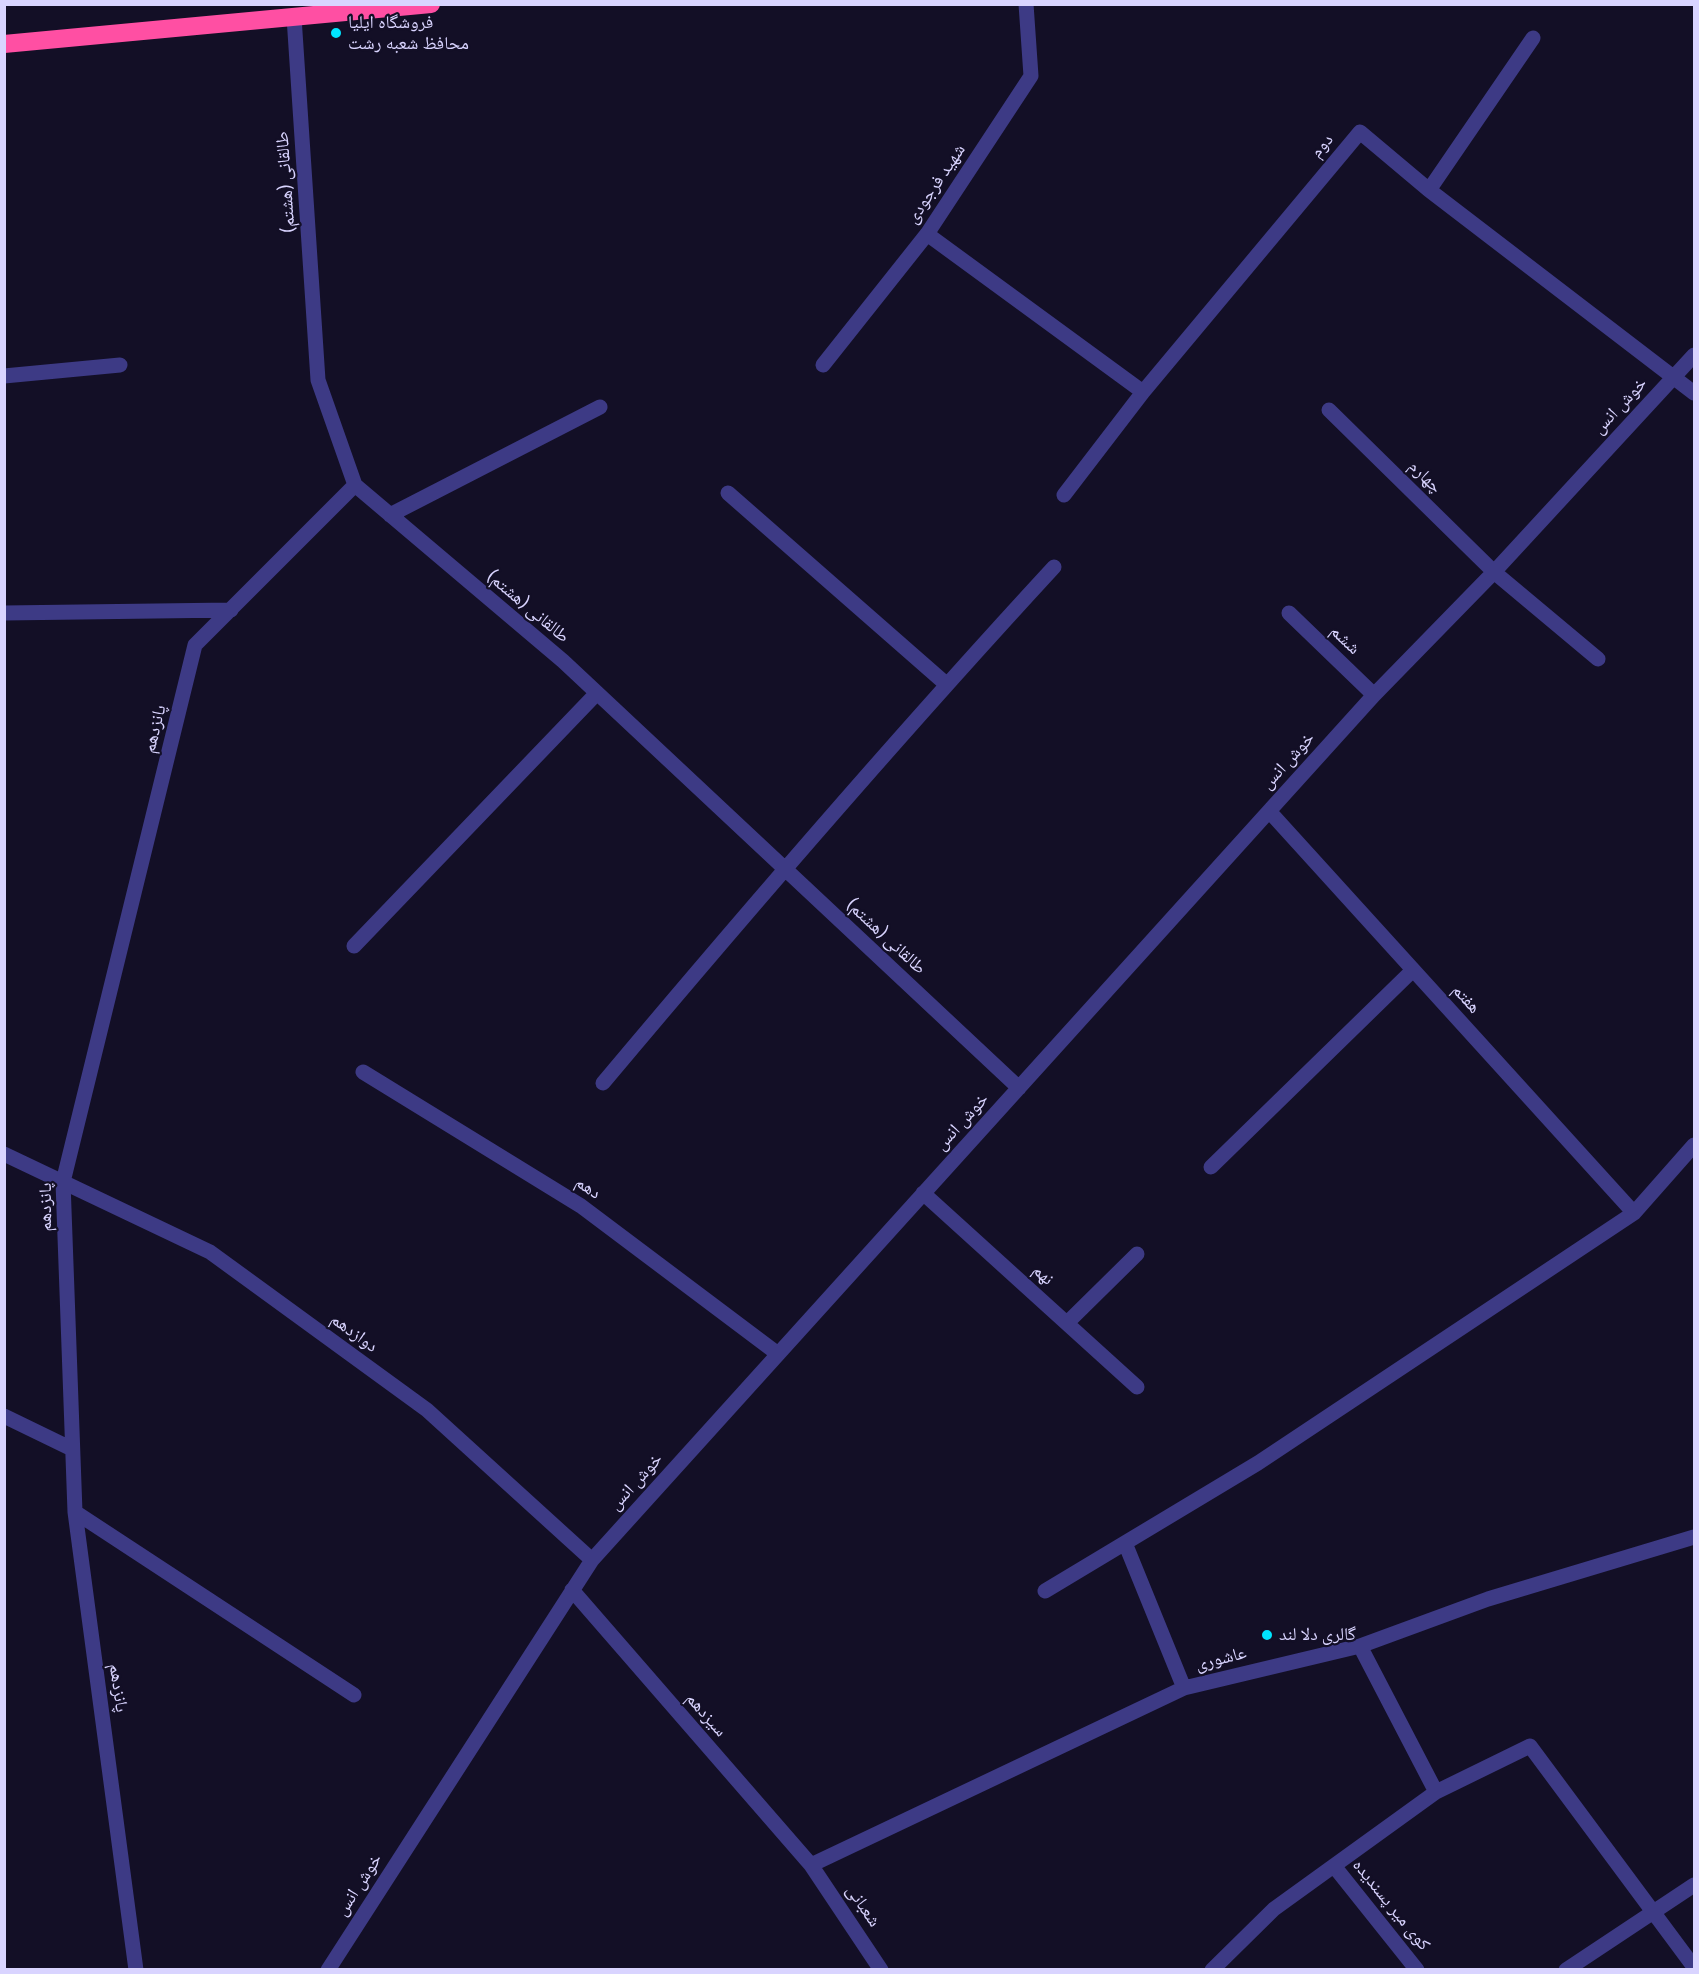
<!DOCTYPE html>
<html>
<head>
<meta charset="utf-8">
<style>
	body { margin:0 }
	#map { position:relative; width:1699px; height:1974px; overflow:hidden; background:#130f26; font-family:"Fira Sans Condensed",sans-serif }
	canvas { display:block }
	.frame { position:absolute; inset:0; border:6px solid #d9d4ff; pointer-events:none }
</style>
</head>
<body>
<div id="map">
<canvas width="1699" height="1974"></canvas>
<div class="frame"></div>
</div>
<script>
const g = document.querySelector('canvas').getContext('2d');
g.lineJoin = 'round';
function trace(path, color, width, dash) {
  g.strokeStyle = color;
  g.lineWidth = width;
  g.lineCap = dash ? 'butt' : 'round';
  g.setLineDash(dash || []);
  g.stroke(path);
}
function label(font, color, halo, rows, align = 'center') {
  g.font = font + ' "Fira Sans Condensed","Noto Naskh Arabic",sans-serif';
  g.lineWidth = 4.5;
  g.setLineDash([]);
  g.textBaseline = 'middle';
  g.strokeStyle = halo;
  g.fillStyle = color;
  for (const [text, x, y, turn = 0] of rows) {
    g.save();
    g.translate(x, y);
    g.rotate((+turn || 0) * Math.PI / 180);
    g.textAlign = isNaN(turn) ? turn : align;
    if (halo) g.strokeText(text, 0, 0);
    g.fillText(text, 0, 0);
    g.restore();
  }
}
trace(new Path2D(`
	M294 17 318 380 355 485 563 661 1019 1088
	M1429 190 1533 38
	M927 234 1143 392
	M823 365 927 234 1031 76 1026 4
	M4 376 120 365
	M1329 410 1494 572 1598 659
	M728 493 946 684
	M1064 495 1143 392 1360 132 1429 190 1694 393
	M390 515 600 407
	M4 613 231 610
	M1289 613 1374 695
	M1269 811 1634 1213
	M354 946 597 693
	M363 1072 581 1206 778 1354
	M603 1083C750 908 899 735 1054 567
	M4 1154 210 1252 427 1410 592 1560
	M1211 1167 1413 970
	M923 1193 1137 1387
	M1067 1323 1137 1254
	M4 1416 72 1449
	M75 1512 354 1695
	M1125 1543 1184 1688
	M572 1590 811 1865 881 1970
	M1045 1591 1258 1463 1634 1213 1694 1145
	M1360 1646 1436 1792
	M811 1865 1184 1688 1360 1646 1488 1599 1694 1537
	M1334 1866 1417 1970
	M136 1970 75 1512 63 1182 195 645 355 485
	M328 1970 592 1560 1374 695 1494 572 1694 355
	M1212 1970 1274 1909 1436 1792 1530 1746 1694 1967
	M1566 1970 1694 1885`), '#3d3a85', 15);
trace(new Path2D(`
	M4 44 431 4`), '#ff4fa3', 18);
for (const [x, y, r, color] of [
	[336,33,6,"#00e5ff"],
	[1267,1635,6,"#00e5ff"]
]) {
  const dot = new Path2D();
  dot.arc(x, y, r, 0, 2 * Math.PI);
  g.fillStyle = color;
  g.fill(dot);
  trace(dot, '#130f26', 2);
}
label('18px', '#d9d4ff', '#130f26', [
	["فروشگاه ایلیا",348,23],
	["محافظ شعبه رشت",348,44],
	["گالری دلا لند",1279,1635]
], 'left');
label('18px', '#d9d4ff', '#130f26', [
	["دوم",1322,146,-50],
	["طالقانی (هشتم)",286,182,-94],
	["شهید فرجودی",936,184,-56],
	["خوش انس",1620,406,-47],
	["چهارم",1425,477,45],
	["طالقانی (هشتم)",528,607,40],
	["ششم",1345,640,44],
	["پانزدهم",155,729,-76],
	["خوش انس",1288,761,-48],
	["طالقانی (هشتم)",886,937,43],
	["هفتم",1466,999,48],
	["خوش انس",962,1122,-48],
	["دهم",588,1188,34],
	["پانزدهم",46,1207,-90],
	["نهم",1043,1275,42],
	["دوازدهم",354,1333,36],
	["خوش انس",636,1482,-48],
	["عاشوری",1221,1659,-14],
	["پانزدهم",118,1688,82],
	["سیزدهم",706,1715,49],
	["خوش انس",359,1885,-57],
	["کوی میر پسندیده",1391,1905,51],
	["شعبانی",863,1906,56]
]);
</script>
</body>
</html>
